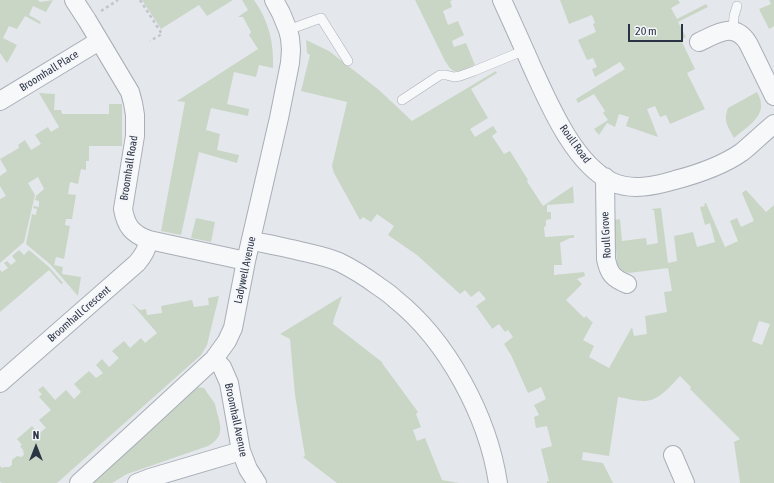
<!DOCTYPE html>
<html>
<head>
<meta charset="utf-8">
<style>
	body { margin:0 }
	#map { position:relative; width:774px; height:483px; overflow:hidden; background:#e4e7ec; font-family:"Asap Condensed",sans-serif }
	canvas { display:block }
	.north { position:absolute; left:16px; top:427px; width:40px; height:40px; -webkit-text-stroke:3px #f4f6f9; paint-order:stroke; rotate:0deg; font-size:11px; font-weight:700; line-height:16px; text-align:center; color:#2b3445 }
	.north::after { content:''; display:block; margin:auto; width:14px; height:18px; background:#2b3445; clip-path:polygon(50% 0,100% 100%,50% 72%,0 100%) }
	.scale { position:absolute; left:628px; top:24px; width:55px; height:18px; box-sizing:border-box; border:2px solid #2b3445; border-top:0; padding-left:5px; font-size:12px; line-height:14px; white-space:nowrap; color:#2b3445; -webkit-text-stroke:3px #f4f6f9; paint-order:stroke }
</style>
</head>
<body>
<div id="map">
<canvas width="774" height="483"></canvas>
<div class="north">N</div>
<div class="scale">20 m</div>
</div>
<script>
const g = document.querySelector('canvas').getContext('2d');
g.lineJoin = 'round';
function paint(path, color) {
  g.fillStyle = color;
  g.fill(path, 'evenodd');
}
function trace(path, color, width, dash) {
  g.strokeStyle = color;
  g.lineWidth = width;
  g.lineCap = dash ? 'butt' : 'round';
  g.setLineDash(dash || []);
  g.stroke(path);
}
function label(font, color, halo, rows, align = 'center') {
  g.font = font + ' "Asap Condensed",sans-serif';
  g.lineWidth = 3.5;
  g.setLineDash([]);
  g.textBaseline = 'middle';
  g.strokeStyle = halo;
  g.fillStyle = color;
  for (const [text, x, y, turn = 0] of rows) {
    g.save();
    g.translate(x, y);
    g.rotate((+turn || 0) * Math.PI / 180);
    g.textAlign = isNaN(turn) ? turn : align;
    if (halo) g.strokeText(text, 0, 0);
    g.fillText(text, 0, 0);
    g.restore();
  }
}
paint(new Path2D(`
	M0 0H38L40 2 53 0 46 12 33 6 29 15 41 22 40 24 25 16 17 29 9 26 3 38 17 45 7 63 0 53Z
	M142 0H233L207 16 199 5 161 29Z
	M242 0H254C269 21 274 43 273 68L259 65 256 77 234 72 227 104 249 109 248 116 211 108 206 130 220 134 217 150 239 155 237 163 199 152 181 235 161 231 185 102 177 101 258 49 249 35 251 32 243 17H238L248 10Z
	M415 0H453L450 1 452 7 443 11 448 25 458 21 464 35 452 41 454 47 466 43 475 65C468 67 457 75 451 69 448 67 447 63 445 61Z
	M560 0H678L680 3 671 8 677 19 706 4 708 7 678 22 686 37 681 40 695 69 687 73 705 109 670 124 666 115 660 117 655 106 647 109 658 137 626 126 629 117 619 114 615 127 607 123 599 135 594 129 608 120 603 113 605 111 594 94 578 103 576 99 625 69 620 62 595 77 592 69 597 67 593 58 587 60 578 40 596 32 593 24 595 23 592 15 569 24Z
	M769 0H774V26L769 29 759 9 771 4Z
	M306 40 329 51 379 90 412 121 496 71 497 73 471 89 488 118 470 129 475 137 493 126 497 132 492 136 504 154 510 151 528 180 527 181 528 183 543 206 573 186 574 203 547 205V212H551V219L546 220V226L544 227 545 237 574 235V238H570L560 243 562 265H554V275L584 272 585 276 577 279 582 284 566 300 584 318 586 316 592 322H593L583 340 594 346 589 357 609 368 632 327 634 336 647 334 645 316 667 312 664 292 672 291 668 268 629 273C624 271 620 270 617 265L614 220 620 219 622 241 646 238 647 245 658 243 654 210H652V209L661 208 668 263 677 261 674 236 693 232 697 247 715 242 710 223 705 225 700 207 705 206 704 204 706 203 725 247 738 241 730 221 737 218 741 227 754 221 742 193 746 190 766 212 774 205V483H740L734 442 740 439 690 389 691 387 680 376C671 386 657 402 644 401 635 401 626 398 618 397L609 456 583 452 582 460 603 463 613 483H547V481H549L541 449 552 446 547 426 536 428 534 417 539 415 534 405 546 399 541 387 528 393 511 355 504 344 513 337 508 330 505 332 499 324 492 329 491 327 476 306 486 299 479 291 471 297 465 290 460 294 417 255 388 235 394 226 377 214 371 222 363 217 360 220 334 173 332 166 347 102 301 91 310 55 307 53ZM759 321 770 324 762 345 752 341Z
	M757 92C759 96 761 100 761 104 763 118 744 129 734 138 728 126 723 122 728 108Z
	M39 93 55 94 54 110H61L62 114H109V104H122V146H89V161H86V170L81 169 78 184 70 182 68 194 76 195 72 219H66L65 225 70 226 64 259 56 257 54 265 63 267 62 274 81 277 78 296 51 265 26 244 32 214 36 215 37 209 33 208 34 206 39 207V201L35 200 36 196 44 189 38 177 28 183 35 195 24 242 0 263V199L6 196 0 186V176L7 171 0 159 19 148 18 145 25 140 31 150 41 144 35 135 48 127 51 132 59 127Z
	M196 218 215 222 211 242 191 238Z
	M19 250 24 255 29 250 49 267 63 283 61 284 49 270 0 312V270L2 272 8 268 4 263 7 261 11 265 16 261 12 256Z
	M219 296 207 345 201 355 57 483H2L0 482V466L2 468 4 467H9L12 465V460L17 456 21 457 24 455 23 450 20 446 22 445 17 439 32 426 38 434 46 428 39 420 51 410 39 397 42 394 38 390 43 386 55 400 66 390 74 399 81 392 74 384 89 371 96 378 103 373 96 365 102 359 109 367 119 358 112 351 124 341 130 348 141 338 145 343 157 333 132 304H133L140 310 146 309 147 315 162 313 161 306 192 300 194 307 209 305 208 298Z
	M342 296 334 319 333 324 382 362V363L418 412 416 414 421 427 413 430 417 441 425 438 442 480 459 483H337L303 457 305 456 295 395 290 339 280 334Z
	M195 387 204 388C207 393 212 399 215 404 216 408 217 413 218 416 222 430 222 438 208 446L127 474 112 483H91Z`), '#c9d6c5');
const service = new Path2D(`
	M288 30 321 18 348 61
	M733 30 734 16 737 6
	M402 100 440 75H446L454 77 460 76 474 71 525 50`);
const minor = new Path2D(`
	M74 0 87 20 130 92 133 103 135 115V136L123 209C126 226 132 234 149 240L246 261
	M502 0C512 22 522 44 532 67 549 104 574 164 612 182 632 191 655 186 675 180 698 174 722 166 742 152 753 143 763 133 774 124
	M699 42C717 34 734 21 748 43L774 96
	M0 101 99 41
	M605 177 606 259C609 274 613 278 627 284
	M251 241C266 243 281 247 296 250 311 254 325 256 339 262 353 269 366 277 378 286 384 290 390 294 395 299 448 341 488 417 498 483
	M214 359 222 367 229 383 241 451 248 469 257 483
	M0 383 137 263C144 255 146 250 149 240
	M673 455 685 483
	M79 483 136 431 214 359 227 341 233 328 246 261 279 118 290 63 291 50 290 38 288 30 281 13 274 0
	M137 483 150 478 241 451`);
trace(service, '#a9aeb7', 10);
trace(minor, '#a9aeb7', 20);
trace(new Path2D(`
	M140 0 162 34 150 41
	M101 11 118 0`), '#c2c5cb', 2.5, [3, 3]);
trace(service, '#f7f8fa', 9);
trace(minor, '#f7f8fa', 18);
label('11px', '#2b3445', '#f4f6f9', [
	["Broomhall Place",49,71,-32],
	["Roull Road",575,144,54],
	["Broomhall Road",129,168,-81],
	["Roull Grove",606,235,-93],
	["Ladywell Avenue",245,270,-78],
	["Broomhall Crescent",79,314,-41],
	["Broomhall Avenue",236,420,78]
]);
</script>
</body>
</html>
